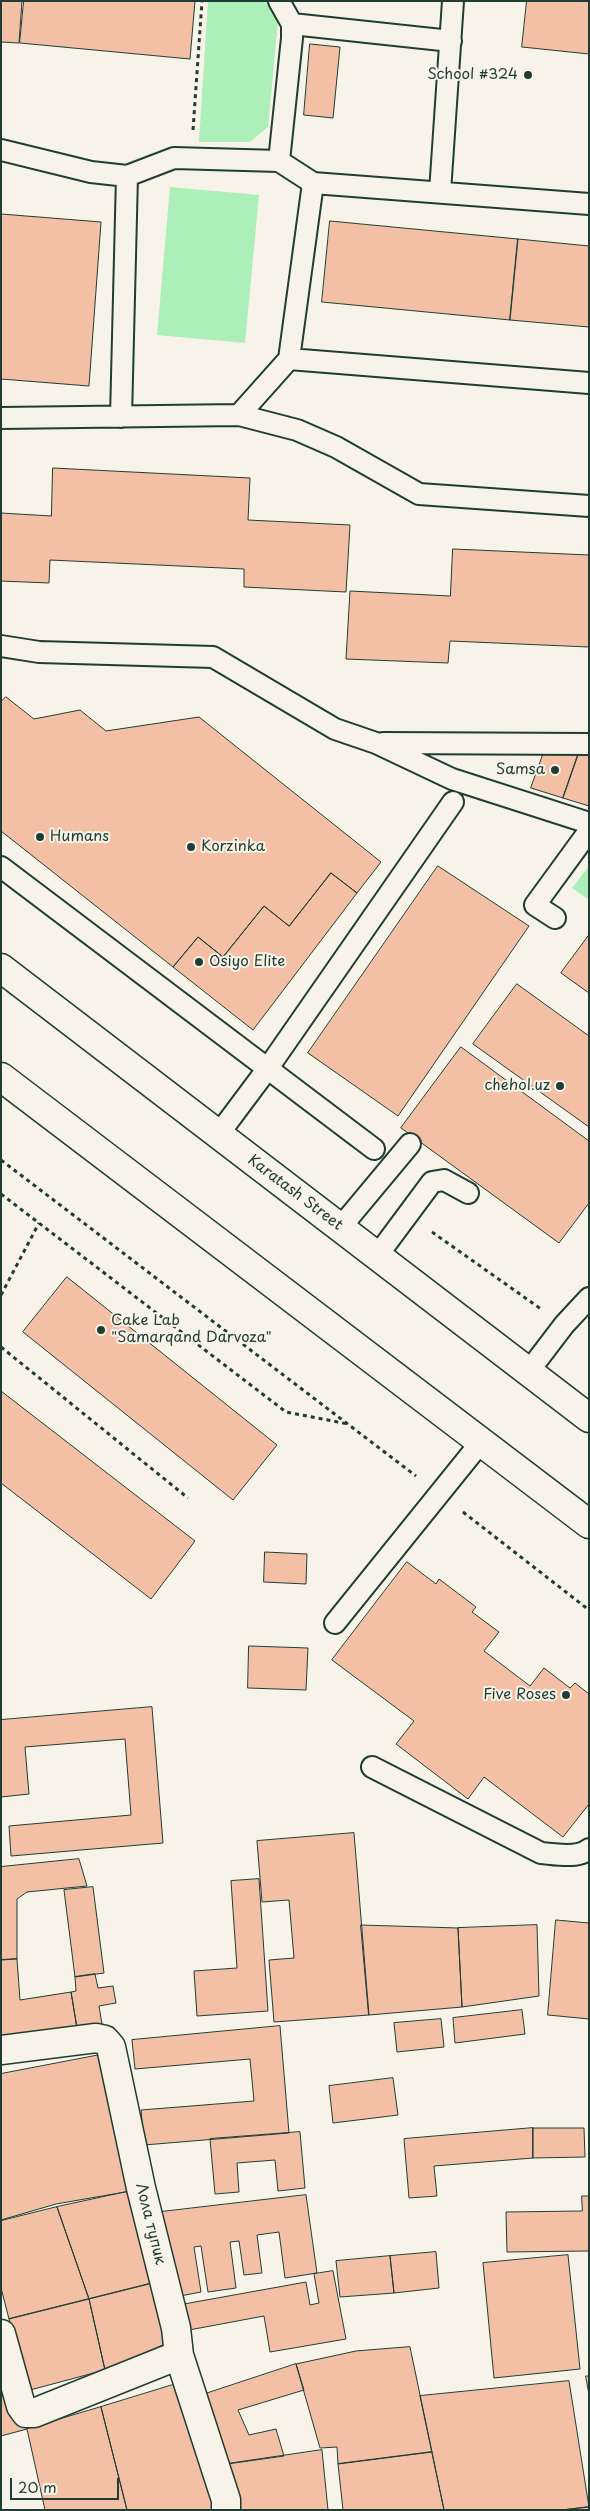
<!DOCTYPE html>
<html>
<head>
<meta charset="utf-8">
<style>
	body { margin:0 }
	#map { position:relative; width:590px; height:2511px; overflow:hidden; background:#f7f3e8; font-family:"Playpen Sans",sans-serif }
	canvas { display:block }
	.frame { position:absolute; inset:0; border:2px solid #1f3d34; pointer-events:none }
	.scale { position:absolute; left:10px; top:2478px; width:109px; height:22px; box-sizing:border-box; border:2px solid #1f3d34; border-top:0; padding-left:6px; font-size:15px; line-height:18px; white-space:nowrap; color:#1f3d34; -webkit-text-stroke:4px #f7f3e8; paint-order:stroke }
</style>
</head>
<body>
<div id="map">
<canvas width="590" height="2511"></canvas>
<div class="frame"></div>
<div class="scale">20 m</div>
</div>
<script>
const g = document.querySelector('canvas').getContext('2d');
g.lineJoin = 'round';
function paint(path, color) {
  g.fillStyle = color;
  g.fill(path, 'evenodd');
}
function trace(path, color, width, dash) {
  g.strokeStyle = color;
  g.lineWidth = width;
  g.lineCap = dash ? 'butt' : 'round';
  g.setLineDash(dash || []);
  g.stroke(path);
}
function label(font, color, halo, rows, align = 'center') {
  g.font = font + ' "Playpen Sans",sans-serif';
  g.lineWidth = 4;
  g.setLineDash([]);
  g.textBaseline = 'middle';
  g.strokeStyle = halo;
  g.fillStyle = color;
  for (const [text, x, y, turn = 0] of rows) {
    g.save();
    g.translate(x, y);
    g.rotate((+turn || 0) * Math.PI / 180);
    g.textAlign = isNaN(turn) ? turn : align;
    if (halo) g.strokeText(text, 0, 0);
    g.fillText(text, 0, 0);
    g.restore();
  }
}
paint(new Path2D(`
	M208 1H266L278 21 268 127 250 142H199Z
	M170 187 259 195 245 343 157 335Z
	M589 866V900L572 888Z`), '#acefb8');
const building = new Path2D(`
	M1 1H22L19 43 1 42Z
	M24 1H195L190 59 20 43Z
	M527 1H589V54L522 47Z
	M310 44 340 47 333 118 304 115Z
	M1 214 101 222 89 386 1 379Z
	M330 221 518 239 510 320 322 302Z
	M518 239 589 246V327L510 320Z
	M53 468 250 478 248 520 350 525 346 592 244 587V569L50 560 49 583 1 581V513L51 516Z
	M453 549 589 555V647L450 641 448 663 346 659 350 591 450 596Z
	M6 697 34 719 80 710 106 731 199 717 381 862 357 893 331 873 289 926 264 906 223 957 198 937 173 967 1 831V702Z
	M544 752H579L563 798 531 788Z
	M579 752 589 753V806L563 798Z
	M438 866 529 926 398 1116 308 1053Z
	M331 873 357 893 253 1030 173 967 198 937 223 957 264 906 289 926Z
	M589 935V993L561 973Z
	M517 984 589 1036V1127L473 1044Z
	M461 1047 589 1141V1203L559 1243 401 1128Z
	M67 1277 277 1445 233 1500 23 1332Z
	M1 1391 195 1541 151 1599 1 1483Z
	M265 1552 307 1554 306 1584 264 1582Z
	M407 1562 436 1584 439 1579 476 1607 472 1612 499 1632 484 1651 530 1686 544 1668 570 1688 575 1683 589 1694V1804L563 1837 484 1777 468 1799 396 1744 414 1721 332 1660Z
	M249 1646 308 1648 306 1690 248 1688Z
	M152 1707 163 1843 11 1856 9 1826 131 1815 125 1739 25 1747 29 1794 1 1797V1720Z
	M354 1833 369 2015 274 2022 269 1960 294 1958 289 1900 262 1902 257 1841Z
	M79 1859 87 1886 27 1892 17 1899V1959L1 1960V1867Z
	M259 1879 268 2011 197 2016 194 1971 237 1968 231 1881Z
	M93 1887 104 1973 75 1977 64 1890Z
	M556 1920 589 1923V2019L548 2015Z
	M361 1925 458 1928 462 2007 369 2015Z
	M537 1925 539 1996 462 2007 458 1928Z
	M17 1959 20 2000 71 1992 77 2028 1 2038V1960Z
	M95 1974 98 1988 113 1986 116 2003 99 2006 102 2024 77 2028 71 1992 76 1991 75 1977Z
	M522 2010 525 2034 455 2043 453 2018Z
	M441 2019 444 2047 397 2052 394 2023Z
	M280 2026 289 2133 144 2145 141 2110 254 2101 250 2059 135 2069 132 2040Z
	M105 2054 131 2191 56 2204 1 2220V2074Z
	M393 2078 398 2115 333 2123 329 2086Z
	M533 2128H584L585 2157 533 2158Z
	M533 2128V2158L434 2166 437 2196 409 2198 404 2139Z
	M300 2132 305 2188 278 2191 275 2160 237 2163 239 2192 215 2194 210 2139Z
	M131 2191 157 2282 89 2299 57 2207Z
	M306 2195 317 2273 285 2278 279 2232 257 2235 262 2273 244 2275 239 2241 230 2242 236 2288 208 2292 201 2246 194 2247 201 2292 180 2296 152 2213Z
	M582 2196H589V2251L507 2252 506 2212 582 2211Z
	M57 2207 89 2299 9 2319 1 2288V2221Z
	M436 2252 439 2288 394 2293 390 2256Z
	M568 2255 580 2369 494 2378 483 2263Z
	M390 2256 394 2293 340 2297 336 2261Z
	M333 2271 346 2339 270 2352 264 2316 189 2330 184 2304 306 2282 310 2305 319 2303 314 2274Z
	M157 2282 170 2342 105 2370 89 2299Z
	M89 2299 105 2370 30 2390 9 2319Z
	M410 2347 432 2452 338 2464 337 2447 320 2448 296 2364 356 2351Z
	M296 2364 304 2390 238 2410 249 2435 276 2429 284 2456 220 2465 196 2397Z
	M1 2365 27 2429 1 2436Z
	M586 2376H589V2394Z
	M569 2381 589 2507 562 2510H444L420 2396Z
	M176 2384 219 2510H127L101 2407Z
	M101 2407 127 2510H45L27 2429Z
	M322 2450 328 2510H233L220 2465Z
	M432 2452 444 2510H343L338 2464Z
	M589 2507V2510H562Z`);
paint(building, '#f3c0a5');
trace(building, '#1f3d34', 1);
const lane = new Path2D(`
	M292 24 451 41
	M1 150 91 172 127 176 174 158 279 161 313 183 589 204
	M279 161 292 38V24L279 1
	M440 192 453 1
	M289 359 589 383
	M239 415 289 359 313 183
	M121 417 127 176
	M1 418 239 415 297 430 336 447 419 494 589 506
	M1 646 39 652 213 657 335 729 376 743 452 779 589 823
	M383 743 589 744
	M1 867 374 1149
	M555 918 535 905 589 831
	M218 1135 268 1068 453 802
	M340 1228 410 1144
	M377 1256 432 1182 444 1180 468 1193
	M529 1371 564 1325 589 1298
	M335 1623 481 1442
	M372 1767 541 1853C554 1854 578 1859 589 1849`);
const street = new Path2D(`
	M1 2050 96 2038 105 2040 111 2047 141 2188 176 2328 179 2355 226 2500V2510
	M1 2334 21 2406 26 2413H34L179 2355`);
const primary = new Path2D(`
	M1 968 589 1418
	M1 1077 589 1524`);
trace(lane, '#1f3d34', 24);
trace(street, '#1f3d34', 31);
trace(primary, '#1f3d34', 31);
trace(new Path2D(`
	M193 130 202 1
	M1 1160 416 1476
	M1 1194 286 1412 348 1424
	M432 1232 541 1309
	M1 1295 39 1223
	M1 1347 188 1498
	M463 1512 589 1610`), '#1f3d34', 3, [4, 4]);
trace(lane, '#f7f3e8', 20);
trace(street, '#f7f3e8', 28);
trace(primary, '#f7f3e8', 28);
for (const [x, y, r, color] of [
	[528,75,5,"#1f3d34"],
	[555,770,5,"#1f3d34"],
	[40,837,5,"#1f3d34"],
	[191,847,5,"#1f3d34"],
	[199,962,5,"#1f3d34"],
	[560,1086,5,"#1f3d34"],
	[101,1330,5,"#1f3d34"],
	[566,1695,5,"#1f3d34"]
]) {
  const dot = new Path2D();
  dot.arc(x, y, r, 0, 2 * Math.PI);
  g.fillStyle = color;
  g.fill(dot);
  trace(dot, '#f7f3e8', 2);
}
label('15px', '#1f3d34', '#f7f3e8', [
	["School #324",518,75],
	["Samsa",545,770],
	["Humans",50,837,"left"],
	["Korzinka",201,847,"left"],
	["Osiyo Elite",209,962,"left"],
	["chehol.uz",550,1086],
	["Cake Lab",111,1321,"left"],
	["\"Samarqand Darvoza\"",111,1338,"left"],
	["Five Roses",556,1695]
], 'right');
label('15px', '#1f3d34', '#f7f3e8', [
	["Karatash Street",295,1193,37],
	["Лола тупик",150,2224,76]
]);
</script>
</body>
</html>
